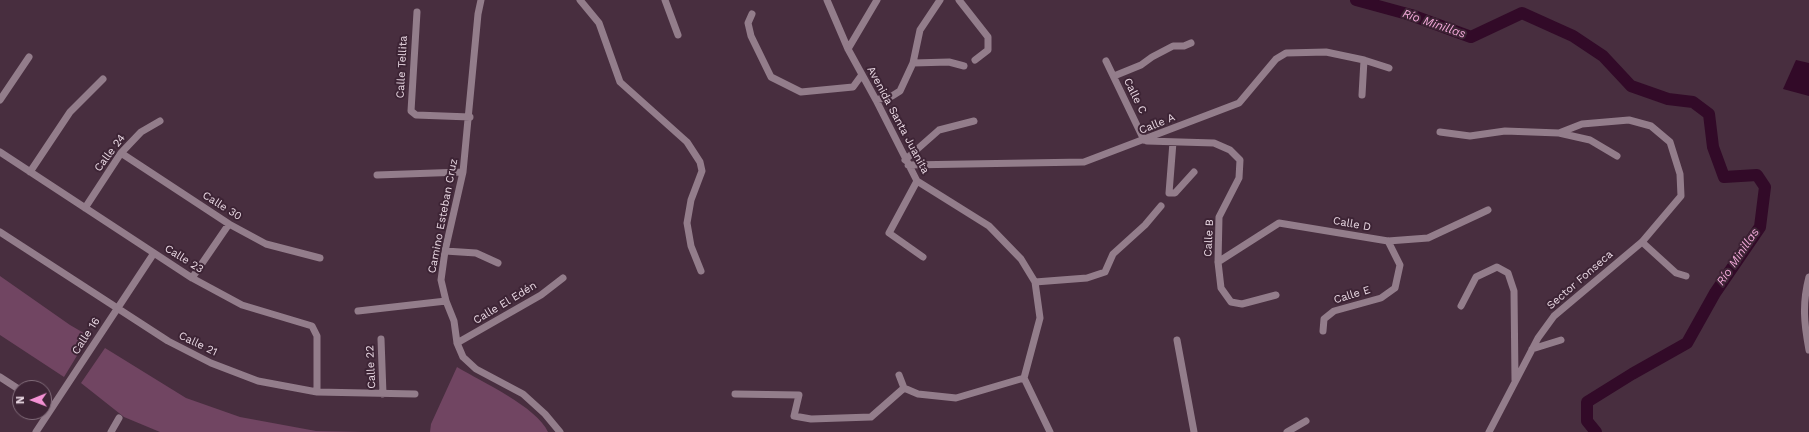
<!DOCTYPE html>
<html>
<head>
<meta charset="utf-8">
<style>
	body { margin:0 }
	#map { position:relative; width:1809px; height:432px; overflow:hidden; background:#482e3f; font-family:"Work Sans",sans-serif }
	canvas { display:block }
	.north { position:absolute; left:12px; top:380px; width:40px; height:40px; box-sizing:border-box; background:#3d2435; border:1px solid #816c7a; border-radius:50%; rotate:269deg; font-size:11px; font-weight:700; line-height:16px; text-align:center; color:#e8d7e2 }
	.north::after { content:''; display:block; margin:auto; width:14px; height:18px; background:#f491d4; clip-path:polygon(50% 0,100% 100%,50% 72%,0 100%) }
</style>
</head>
<body>
<div id="map">
<canvas width="1809" height="432"></canvas>
<div class="north">N</div>
</div>
<script>
const g = document.querySelector('canvas').getContext('2d');
g.lineJoin = 'round';
function paint(path, color) {
  g.fillStyle = color;
  g.fill(path, 'evenodd');
}
function trace(path, color, width, dash) {
  g.strokeStyle = color;
  g.lineWidth = width;
  g.lineCap = dash ? 'butt' : 'round';
  g.setLineDash(dash || []);
  g.stroke(path);
}
function label(font, color, halo, rows, align = 'center') {
  g.font = font + ' "Work Sans",sans-serif';
  g.lineWidth = 4;
  g.setLineDash([]);
  g.textBaseline = 'middle';
  g.strokeStyle = halo;
  g.fillStyle = color;
  for (const [text, x, y, turn = 0] of rows) {
    g.save();
    g.translate(x, y);
    g.rotate((+turn || 0) * Math.PI / 180);
    g.textAlign = isNaN(turn) ? turn : align;
    if (halo) g.strokeText(text, 0, 0);
    g.fillText(text, 0, 0);
    g.restore();
  }
}
paint(new Path2D(`
	M0 276 70 325 89 336 64 377 0 335Z
	M105 348 186 398 240 417 316 431 363 432H160L124 417 81 383Z
	M457 367C482 382 537 407 548 432H430L431 424Z`), '#714562');
paint(new Path2D(`
	M1796 60 1809 63V96L1783 89Z`), '#320a28');
trace(new Path2D(`
	M1356 0 1411 15 1471 37 1522 13 1573 36 1603 56 1631 86 1668 99 1693 102 1709 114 1713 147 1724 177 1757 175 1765 187 1760 227 1715 293 1687 343 1632 374 1587 402V421L1596 432`), '#320a28', 12);
trace(new Path2D(`
	M481 0 478 14 463 172 445 251 441 280 446 301 454 321 457 343 463 357 476 369 523 394 545 414 560 432
	M580 0 599 23 620 82 687 142 700 162 702 171 691 200 687 223 691 246 701 271
	M665 0 678 35
	M827 0 848 49 876 100 917 181 989 226 1021 259 1035 282 1040 318 1024 378 1050 432
	M959 0 988 37V50L975 60
	M417 12 411 111 416 115 470 117
	M752 14 748 23 751 36 771 77 801 92 853 87 861 76
	M848 49 877 0
	M1106 61 1144 140
	M913 63 949 62 964 66
	M1114 76 1141 65 1152 57 1173 46H1184L1191 43
	M1362 95 1364 60
	M0 100 29 57
	M876 100 892 96 900 91 913 63 920 30 940 0
	M1440 132 1470 136 1505 131 1559 133 1582 124 1629 120 1651 126 1670 142 1680 174 1681 196 1642 242 1554 316 1538 338 1489 432
	M1559 133 1590 140 1617 156
	M1147 141 1214 143 1230 150 1240 160 1239 178 1219 217 1218 262 1221 288 1231 302 1242 304 1276 295
	M1173 142 1169 193H1175L1194 172
	M0 152 192 278 242 305 312 326 317 336V392
	M121 153 229 224 266 244 320 258
	M905 160 939 130 974 121
	M908 165 1084 162 1239 103 1276 59 1286 53 1326 52 1364 60 1389 68
	M30 172 70 112 103 79
	M377 175 463 172
	M917 181 889 233 923 257
	M85 208 121 153 141 132 160 121
	M0 232 168 341 211 363 258 381 317 392 415 394
	M1642 242 1676 273 1686 276
	M445 251 476 253 498 263
	M1218 262 1279 223 1388 241 1428 238 1488 210
	M1809 277C1802 304 1804 323 1809 350
	M192 278 229 224
	M1035 282 1087 278 1105 272 1113 254 1145 225 1161 206
	M1461 306 1476 277 1497 267 1508 273 1514 291 1515 380
	M358 311 446 301
	M1323 331 1324 319 1334 311 1381 298 1395 288 1400 265 1388 241
	M381 339 383 394
	M1177 340 1194 432
	M457 343 541 295 563 278
	M1532 349 1561 340
	M899 375 904 388 918 394 956 398 1024 378
	M0 377 20 390
	M735 394 799 395 794 416 811 419 871 417 904 388
	M36 432 154 253
	M111 432 119 418
	M1287 432 1306 421`), '#937d8b', 7);
label('11px', '#e8d7e2', '#3d2435', [
	["Calle Tellita",402,67,-87],
	["Calle C",1135,96,64],
	["Avenida Santa Juanita",898,120,62],
	["Calle A",1157,124,-22],
	["Calle 24",110,153,-53],
	["Calle 30",222,206,32],
	["Camino Esteban Cruz",443,216,-79],
	["Calle D",1352,224,10],
	["Calle B",1209,238,-87],
	["Calle 23",184,259,32],
	["Sector Fonseca",1580,280,-41],
	["Calle E",1352,295,-17],
	["Calle El Edén",505,303,-31],
	["Calle 16",86,336,-57],
	["Calle 21",198,344,26],
	["Calle 22",371,367,-93]
]);
label('italic 12px', '#f1a8d8', '#3d2435', [
	["Río Minillas",1434,24,19],
	["Río Minillas",1738,257,-56]
]);
</script>
</body>
</html>
